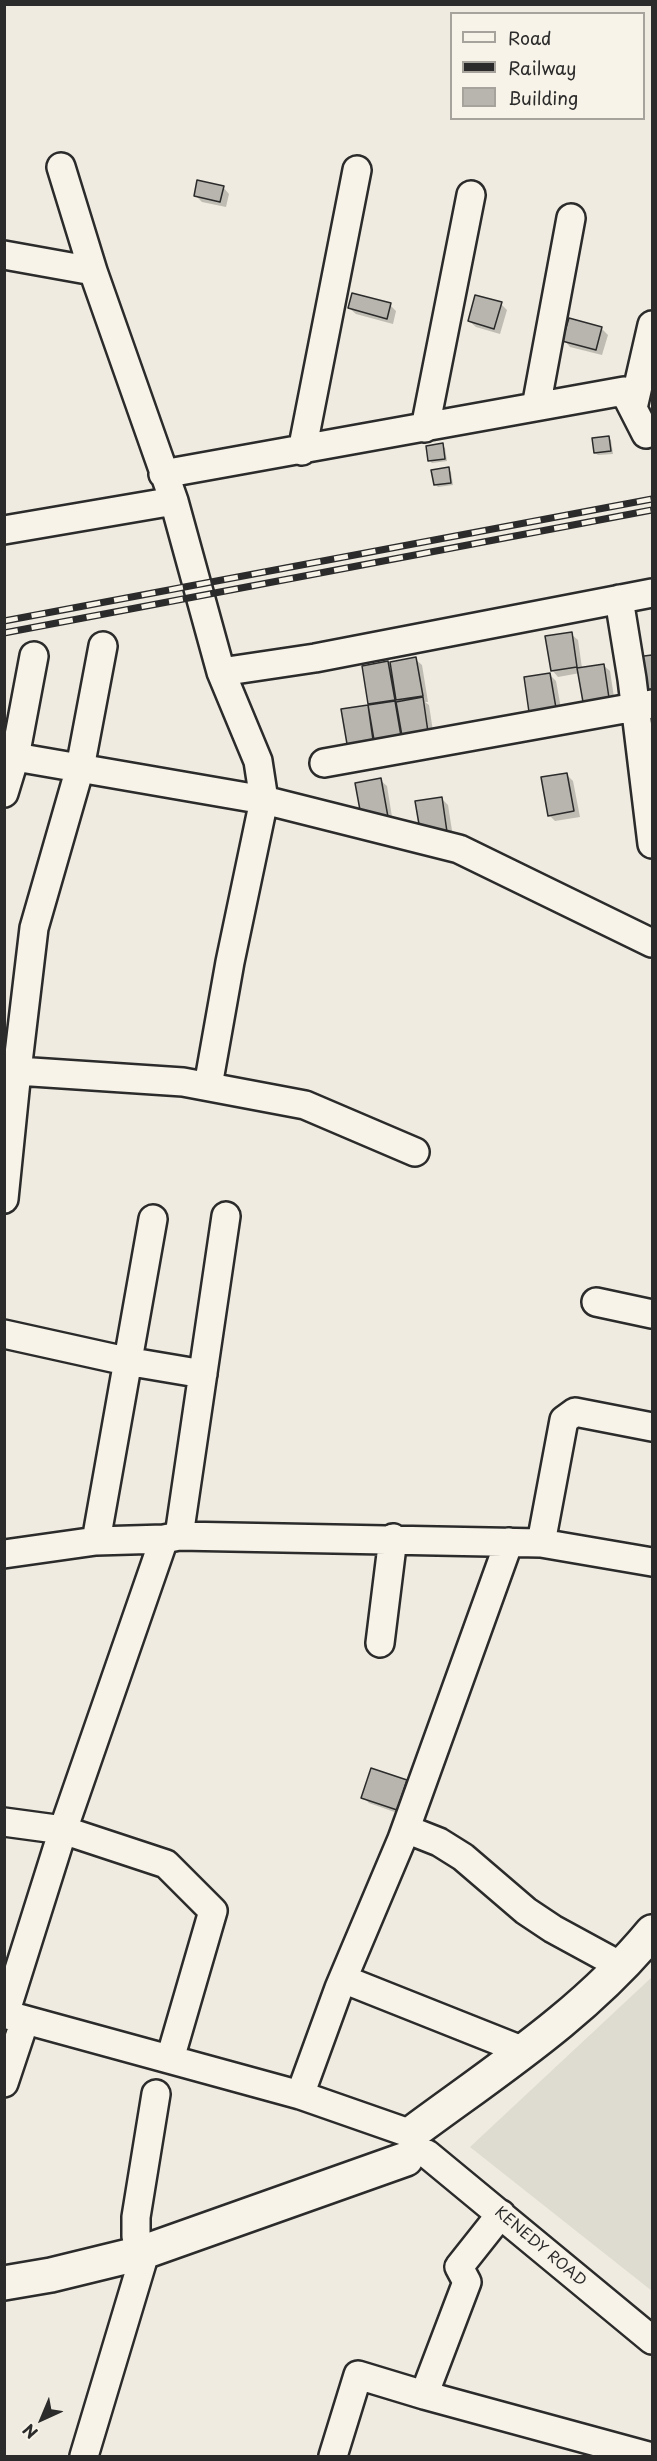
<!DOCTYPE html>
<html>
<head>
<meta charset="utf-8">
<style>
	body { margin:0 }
	#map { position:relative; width:657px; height:2461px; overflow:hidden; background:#efebe0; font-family:"Playpen Sans",sans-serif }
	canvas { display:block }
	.frame { position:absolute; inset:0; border:6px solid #2b2b2b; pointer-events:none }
	.legend { position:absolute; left:450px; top:12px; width:195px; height:108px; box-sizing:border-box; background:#f7f3e8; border:2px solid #a5a39c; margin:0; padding:8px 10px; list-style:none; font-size:18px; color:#2b2b2b }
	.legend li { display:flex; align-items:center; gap:12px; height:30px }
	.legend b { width:30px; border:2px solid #a5a39c }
	.north { position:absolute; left:12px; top:2389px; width:60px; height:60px; -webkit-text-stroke:4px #f7f3e8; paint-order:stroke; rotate:224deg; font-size:16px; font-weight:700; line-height:24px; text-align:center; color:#2b2b2b }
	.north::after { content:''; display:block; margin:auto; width:21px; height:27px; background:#2b2b2b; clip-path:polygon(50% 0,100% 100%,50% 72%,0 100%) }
</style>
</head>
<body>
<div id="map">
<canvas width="657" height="2461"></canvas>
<div class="frame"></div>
<ul class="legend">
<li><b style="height:8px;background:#f7f3e8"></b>Road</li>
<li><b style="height:8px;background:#2b2b2b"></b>Railway</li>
<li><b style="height:16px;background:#b8b5ae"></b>Building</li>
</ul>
<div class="north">N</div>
</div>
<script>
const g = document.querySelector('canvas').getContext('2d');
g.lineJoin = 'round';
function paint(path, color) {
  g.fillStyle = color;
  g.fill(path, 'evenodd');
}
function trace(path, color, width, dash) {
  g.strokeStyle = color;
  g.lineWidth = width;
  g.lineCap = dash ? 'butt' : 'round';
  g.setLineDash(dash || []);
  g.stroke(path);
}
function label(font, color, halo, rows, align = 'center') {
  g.font = font + ' "Playpen Sans",sans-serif';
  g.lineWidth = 4.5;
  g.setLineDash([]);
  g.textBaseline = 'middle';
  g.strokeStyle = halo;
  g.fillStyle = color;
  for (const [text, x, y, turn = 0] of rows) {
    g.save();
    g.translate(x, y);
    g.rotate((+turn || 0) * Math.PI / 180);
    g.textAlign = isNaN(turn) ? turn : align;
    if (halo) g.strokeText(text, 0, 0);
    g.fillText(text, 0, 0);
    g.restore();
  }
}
paint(new Path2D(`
	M652 1977V2291L470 2147Z`), '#dedbd1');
paint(new Path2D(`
	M223 187 229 194 226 207 202 202 196 196Z
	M501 304 507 310 500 334 476 327 469 321Z
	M390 305 396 311 393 324 356 314 349 308Z
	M602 329 608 335 602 355 570 347 564 340Z
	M608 437 611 440 613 454 598 455 595 453Z
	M442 445 445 448 447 461 432 463 429 460Z
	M448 469 451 472 453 485 438 487 435 484Z
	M571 634 578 640 582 668 603 665 610 671 615 704 590 708 584 702 580 673 558 677 552 670Z
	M652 656V697L643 691 638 658Z
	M415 659 422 665 428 702H425L429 705 434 738 354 750 348 743 343 710 370 706 363 667 387 663 392 668Z
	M550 675 556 681 562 714 537 718 531 711Z
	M566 774 573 781 580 817 555 821 549 815Z
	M380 780 387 786 393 823 369 827Z
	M441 798 448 805 453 837 429 841Z
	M406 1782 412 1788 403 1815 369 1803 363 1797Z`), '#0003');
const building = new Path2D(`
	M197 180 224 186 220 202 194 196Z
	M352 293 391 303 387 319 348 308Z
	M475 295 502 302 494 329 468 321Z
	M569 318 602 327 596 350 562 341Z
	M609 436 611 451 594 453 592 438Z
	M443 443 445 459 428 461 426 446Z
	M449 467 451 483 434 485 431 470Z
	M572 632 577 667 551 671 545 636Z
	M652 655V690L641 692 636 657Z
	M416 657 423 696 396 700 390 662Z
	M388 661 395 700 368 704 362 666Z
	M604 664 609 698 583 702 577 668Z
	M550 673 556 708 529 712 524 677Z
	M423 697 428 732 402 736 396 702Z
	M395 701 401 736 374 740 368 705Z
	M368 705 373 740 347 744 341 709Z
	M567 773 574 811 548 816 541 777Z
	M381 778 388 817 362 821 355 783Z
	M442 797 447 832 421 836 415 801Z
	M371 1768 407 1780 397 1810 361 1798Z`);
paint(building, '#b8b5ae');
trace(building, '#2b2b2b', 1.5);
const minor = new Path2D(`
	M61 167 93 271 174 501 221 672 258 761 264 800 230 962 208 1086
	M4 255 93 271
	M536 407 571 218
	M633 408 652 325
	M425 428 471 195
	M302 451 357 170
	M163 474 624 391 646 434 652 432
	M4 530 174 501
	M619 599 632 679 652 844
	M103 646 80 768 34 928 17 1071 183 1082 305 1105 415 1152
	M221 672 315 658 652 593
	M4 755 264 800 459 849 652 943
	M324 763 652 704
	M4 793 15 757 34 656
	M4 1068 17 1071 4 1199
	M596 1302 652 1314
	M4 1334 126 1361 203 1374
	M179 1536 226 1216
	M96 1541 153 1219
	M541 1543 564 1420 575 1412 652 1427
	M4 1554 96 1541 164 1539 179 1536 541 1543 652 1562
	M380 1643 393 1538
	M4 1822 63 1830 166 1864 213 1911 170 2059
	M406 1829 439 1842 463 1857 526 1911 553 1929 621 1966
	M343 1979 524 2051
	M4 2014 300 2095 406 2132
	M5 2014 63 1830 164 1539
	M4 2083 25 2020
	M300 2095 339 1988 402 1839 509 1542
	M427 2154 652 2340
	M424 2395 648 2456
	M84 2456 142 2263 136 2236V2217L156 2094
	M333 2456 358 2375 424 2395 467 2282 459 2267 501 2214`);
const major = new Path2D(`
	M416 2130C500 2068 585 2013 652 1932
	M4 2283 51 2275 141 2253 406 2159`);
trace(minor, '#2b2b2b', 32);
trace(major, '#2b2b2b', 38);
trace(minor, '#f7f3e8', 27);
trace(major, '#f7f3e8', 33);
const rail = new Path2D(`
	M4 621 652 499
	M4 633 652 510`);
trace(rail, '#2b2b2b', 7);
trace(rail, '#f7f3e8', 4.5, [14]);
label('15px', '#2b2b2b', '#f7f3e8', [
	["KENEDY ROAD",540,2247,40]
]);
</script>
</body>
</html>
